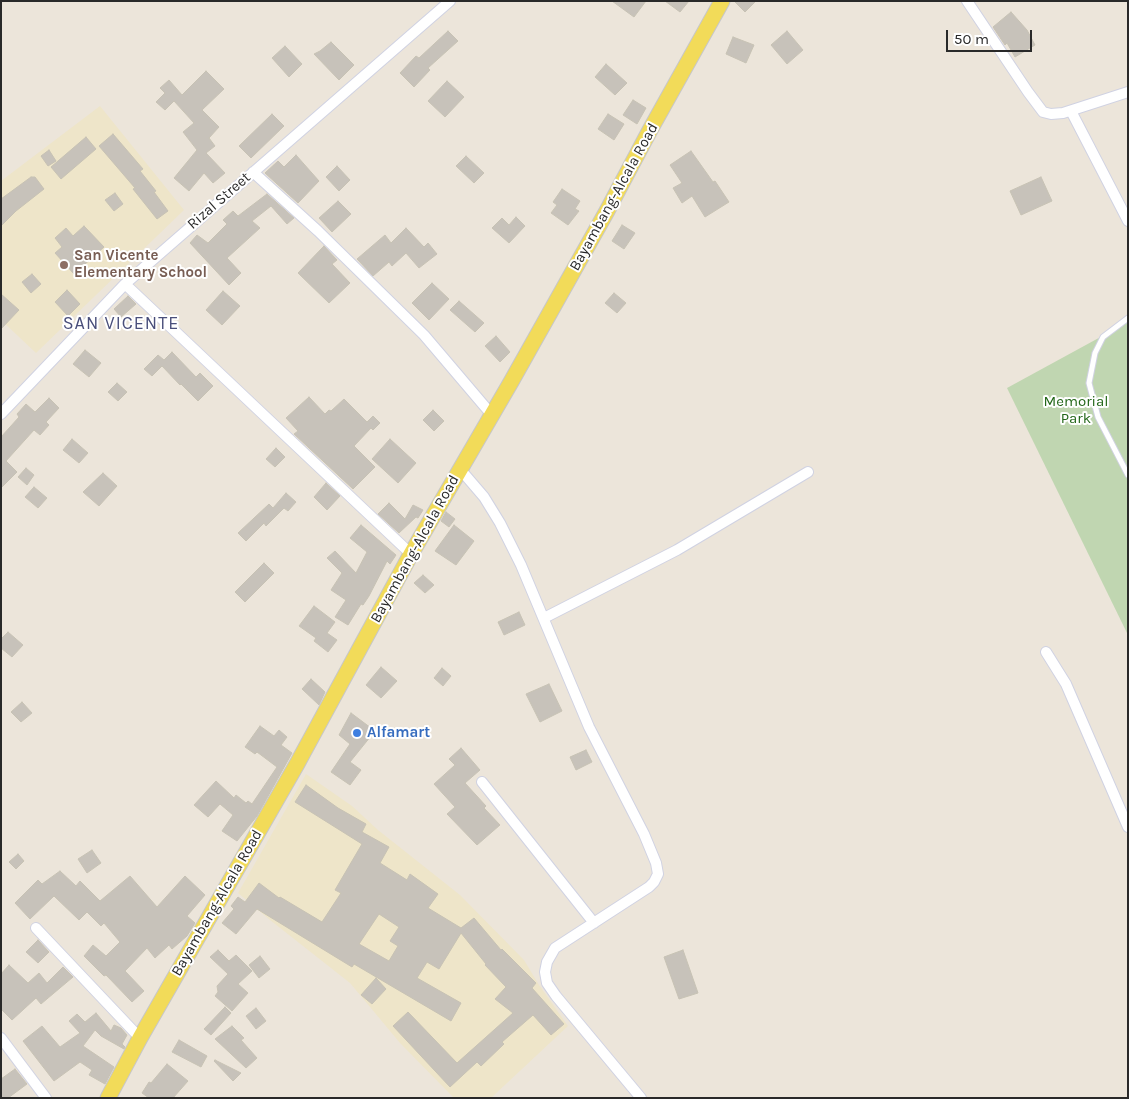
<!DOCTYPE html>
<style>
body{margin:0}
#map{position:relative;width:1129px;height:1099px;overflow:hidden;background:#ece5da;font-family:Karla,sans-serif}
canvas{display:block}
.frame{position:absolute;inset:0;border:2px solid #292929;pointer-events:none}
.scale{position:absolute;left:946px;top:30px;width:86px;height:22px;box-sizing:border-box;border:2px solid #292929;border-top:0;padding-left:6px;font-size:15px;line-height:18px;white-space:nowrap;color:#292929;-webkit-text-stroke:4px #fff;paint-order:stroke}
</style>
<div id="map">
<canvas width="1129" height="1099"></canvas>
<div class="frame"></div>
<div class="scale">50 m</div>
</div>
<script>
const context = document.querySelector('canvas').getContext('2d');
context.lineJoin = 'round';
function fillPath(path, color) { context.fillStyle = color; context.fill(path, 'evenodd'); }
const poly = rows => new Path2D(rows.map(r => 'M' + r).join(''));
function stroke(path, color, width, dash) { context.strokeStyle = color; context.lineWidth = width; context.lineCap = dash ? 'butt' : 'round'; context.setLineDash(dash || []); context.stroke(path); }
function label(font, color, halo, rows, align = 'center') {
  context.font = font + ' Karla,sans-serif'; context.lineWidth = 4; context.setLineDash([]); context.textBaseline = 'middle'; context.strokeStyle = halo; context.fillStyle = color; for (const [text, x, y, turn = 0] of rows) {
    context.save(); context.translate(x, y); context.rotate((+turn || 0) * Math.PI / 180); context.textAlign = isNaN(turn) ? turn : align; if (halo) context.strokeText(text, 0, 0); context.fillText(text, 0, 0); context.restore();
  }
}
const education = poly([
 [100,106,184,210,36,353,1,320,1,181],
 [306,774,352,806,378,830,460,895,524,960,539,985,568,1026,491,1098,454,1098,400,1043,350,983,270,920,238,893]
]);
const cemetery = poly([
 [1128,322,1128,635,1007,388]
]);
const building = poly([
 [612,1,646,1,634,17,612,1],
 [665,1,689,1,680,12,665,1],
 [734,1,756,1,745,12,734,1],
 [1011,12,1027,30,1035,45,1015,57,1007,43,1005,45,993,27,1011,12],
 [448,31,458,41,428,68,430,70,414,87,400,73,416,56,419,58,448,31],
 [787,31,803,50,787,64,771,45,787,31],
 [733,37,754,45,746,63,726,54,733,37],
 [331,42,354,65,339,80,314,54,320,51,331,42],
 [285,46,302,64,289,77,272,58,285,46],
 [606,64,627,83,615,95,595,77,606,64],
 [206,71,224,89,202,110,219,127,209,138,215,146,206,153,225,173,213,183,204,173,189,191,174,178,197,150,183,132,194,123,174,101,165,110,156,102,165,93,160,88,169,80,182,95,206,71],
 [447,81,464,97,445,117,428,101,447,81],
 [633,100,646,108,637,124,623,115,633,100],
 [272,114,284,126,251,158,239,146,272,114],
 [608,114,624,124,614,140,598,129,608,114],
 [113,134,143,169,140,171,156,191,154,192,168,211,157,219,133,189,135,188,99,146,113,134],
 [86,137,96,149,61,179,51,167,86,137],
 [49,150,56,161,48,166,41,156,49,150],
 [691,151,713,182,715,181,729,202,705,217,692,196,682,203,673,188,682,183,670,165,691,151],
 [296,155,319,181,298,203,265,173,278,161,284,167,296,155],
 [466,156,484,173,474,183,456,166,466,156],
 [337,166,350,180,339,191,326,177,337,166],
 [31,177,35,177,44,189,16,211,1,226,1,199,31,177],
 [1041,177,1052,201,1021,215,1010,191,1041,177],
 [562,189,580,201,575,209,579,211,568,225,551,213,557,205,553,202,562,189],
 [115,193,123,204,114,211,105,200,115,193],
 [267,194,294,218,287,224,271,206,252,221,260,228,227,258,241,273,229,285,190,243,197,235,208,243,227,224,223,220,233,211,238,216,267,194],
 [338,201,351,214,332,232,319,218,338,201],
 [516,217,525,226,509,243,492,228,502,218,509,225,516,217],
 [622,225,635,233,624,249,612,241,622,225],
 [84,226,104,247,74,274,55,253,62,247,55,238,66,228,73,236,84,226],
 [406,228,424,247,428,243,437,254,419,268,406,253,392,266,389,262,373,276,357,259,385,235,391,243,406,228],
 [324,246,337,260,332,264,350,283,329,303,298,273,324,246],
 [32,274,41,284,31,293,22,282,32,274],
 [432,283,449,299,429,320,412,303,432,283],
 [67,290,80,304,68,316,55,302,67,290],
 [223,291,240,306,222,325,206,310,223,291],
 [614,293,626,303,617,313,605,303,614,293],
 [1,294,19,310,1,329,1,294],
 [128,296,136,304,121,317,114,309,128,296],
 [459,301,484,323,475,332,450,310,459,301],
 [496,336,510,352,500,362,485,346,496,336],
 [85,350,101,363,89,377,73,364,85,350],
 [172,352,196,377,200,373,213,386,198,401,181,384,180,385,162,366,152,376,144,369,158,355,164,360,172,352],
 [117,383,127,392,118,401,108,392,117,383],
 [309,397,325,414,329,410,331,411,344,399,367,422,373,416,380,423,373,430,371,428,354,446,375,467,353,489,294,434,298,431,286,418,309,397],
 [49,398,59,408,46,422,49,425,40,435,34,430,6,461,17,472,1,488,1,437,19,417,17,414,26,404,35,412,49,398],
 [433,410,444,421,434,431,423,420,433,410],
 [72,439,88,453,79,463,63,450,72,439],
 [390,439,416,463,398,483,372,459,390,439],
 [276,448,285,457,275,467,266,459,276,448],
 [26,468,34,475,27,485,18,477,26,468],
 [103,473,117,486,99,506,83,492,103,473],
 [326,483,340,496,327,510,314,497,326,483],
 [34,487,47,498,38,508,25,497,34,487],
 [286,493,296,502,288,511,284,508,266,526,264,523,246,541,238,533,269,504,273,508,286,493],
 [389,503,405,519,413,505,423,510,418,518,416,517,399,533,378,514,389,503],
 [446,512,455,519,449,527,441,521,446,512],
 [361,525,396,555,390,564,387,561,369,596,363,605,361,604,348,625,335,617,346,600,331,590,342,573,327,558,335,551,356,573,367,552,350,538,361,525],
 [454,525,474,541,456,565,435,551,454,525],
 [264,563,274,573,245,602,235,592,264,563],
 [423,575,434,585,425,593,414,583,423,575],
 [314,606,335,622,327,633,337,640,328,652,314,641,316,638,299,626,314,606],
 [519,612,525,625,504,635,498,622,519,612],
 [8,632,23,645,12,657,1,648,1,639,8,632],
 [381,667,397,681,381,698,366,685,381,667],
 [442,668,451,676,443,686,434,678,442,668],
 [311,679,325,692,319,705,302,689,311,679],
 [549,684,562,711,540,722,526,694,549,684],
 [22,702,32,713,21,722,11,712,22,702],
 [351,713,375,731,350,762,361,770,350,785,331,772,350,744,339,735,351,713],
 [260,726,274,736,279,730,287,737,281,745,292,753,257,816,237,841,222,831,233,815,220,804,208,817,194,805,216,781,234,798,236,795,246,803,248,801,252,804,277,767,257,752,255,754,245,747,260,726],
 [461,748,480,770,465,783,486,806,484,808,500,825,477,845,447,814,455,807,434,784,455,765,449,759,461,748],
 [586,750,592,762,576,770,570,757,586,750],
 [306,785,338,808,366,824,362,832,389,847,380,863,407,880,410,874,438,894,428,908,461,928,474,918,501,950,502,949,536,983,532,988,564,1024,551,1035,533,1015,502,1042,504,1044,481,1066,477,1062,450,1087,393,1026,408,1012,457,1063,513,1013,495,999,506,987,485,965,486,964,461,933,439,969,427,962,417,978,461,1003,451,1021,354,964,352,967,257,909,236,934,222,923,234,909,231,906,238,897,245,902,259,883,279,898,280,897,322,922,341,893,335,890,362,844,295,802,306,785],
 [379,914,399,927,390,941,398,946,389,961,359,944,379,914],
 [92,850,101,863,87,873,78,859,92,850],
 [18,854,24,861,16,869,9,862,18,854],
 [60,871,76,886,80,881,100,901,130,876,157,907,185,876,205,895,187,916,195,923,187,936,172,949,169,945,155,958,147,948,125,971,144,991,132,1002,106,975,104,976,84,956,93,945,106,956,120,942,104,923,101,926,87,912,79,920,54,896,30,919,15,903,38,880,42,884,60,871],
 [38,940,49,952,38,963,26,952,38,940],
 [218,950,229,961,236,955,252,971,238,984,248,993,232,1011,215,996,218,992,217,986,228,974,210,957,218,950],
 [683,950,698,993,679,999,664,957,683,950],
 [260,956,270,969,259,978,249,965,260,956],
 [9,965,28,983,39,973,47,983,63,967,73,977,41,1004,36,998,12,1020,1,1009,1,974,9,965],
 [376,978,386,989,372,1004,361,995,376,978],
 [225,1007,231,1013,211,1035,204,1029,225,1007],
 [256,1008,266,1021,256,1029,246,1016,256,1008],
 [96,1013,111,1031,114,1025,121,1028,127,1035,122,1044,125,1047,124,1049,101,1036,95,1030,83,1046,114,1067,105,1084,89,1075,92,1070,80,1062,54,1081,23,1041,42,1026,60,1047,80,1033,69,1021,77,1014,85,1022,96,1013],
 [232,1026,244,1038,241,1040,257,1058,246,1068,215,1039,232,1026],
 [179,1040,207,1056,201,1067,172,1052,179,1040],
 [215,1060,241,1073,233,1081,214,1061,215,1060],
 [167,1064,188,1081,173,1098,149,1098,142,1093,149,1082,151,1083,167,1064],
 [15,1069,27,1084,8,1098,1,1098,1,1079,15,1069]
]);
const service = poly([
 [1128,318,1103,337,1095,353,1089,383,1098,417,1128,475]
]);
const minor = poly([
 [967,1,1028,92,1043,112,1051,114,1063,113,1128,92],
 [1071,111,1128,221],
 [253,172,318,231,424,335,492,415],
 [125,284,411,554],
 [1,414,125,284,450,1],
 [460,469,484,497,500,523,521,565,589,727,644,834,656,863,658,874,654,882,649,887,555,948,547,962,545,972,547,983,556,996,641,1098],
 [544,618,677,550,808,472],
 [1046,652,1066,684,1128,827],
 [482,782,594,923],
 [36,928,140,1038],
 [1,1038,46,1098]
]);
const primary = poly([
 [108,1098,140,1038,297,764,411,554,511,382,607,211,650,130,722,1]
]);
const markers = [
 [64,265,5,"#8d6e63"],
 [357,733,5,"#3f7fe0"]
];
const streetNames = [
 ["Bayambang-Alcala Road",614,197,-61],
 ["Rizal Street",219,201,-41],
 ["Bayambang-Alcala Road",415,549,-61],
 ["Bayambang-Alcala Road",217,903,-60]
];
const educationNames = [
 ["San Vicente",74,256],
 ["Elementary School",74,273]
];
const parkNames = [
 ["Memorial",1076,402],
 ["Park",1076,419]
];
const shopNames = [
 ["Alfamart",367,733]
];
const quarterNames = [
 ["SAN VICENTE",121,324]
];
fillPath(education, '#eee5c9');
fillPath(cemetery, '#c0d6b1');
fillPath(building, '#c7c2ba');
stroke(building, '#c7c2b4', 1);
stroke(service, '#d0d2e2', 7);
stroke(minor, '#d0d2e2', 12);
stroke(primary, '#c7c7c7', 17);
stroke(service, '#fff', 5);
stroke(minor, '#fff', 10);
stroke(primary, '#f2db59', 15);
for (const [x, y, r, color] of markers) { const dot = new Path2D(); dot.arc(x, y, r, 0, 2 * Math.PI); context.fillStyle = color; context.fill(dot); stroke(dot, '#fff', 2); }
label('15px', '#292929', '#fff', streetNames);
label('bold 15px', '#785e54', '#fff', educationNames, 'left');
label('15px', '#226618', '#fff', parkNames);
label('bold 15px', '#366cbe', '#fff', shopNames, 'left');
context.letterSpacing = '1px';
label('18px', '#494e7a', '#fff', quarterNames);
context.letterSpacing = '0px';
</script>
